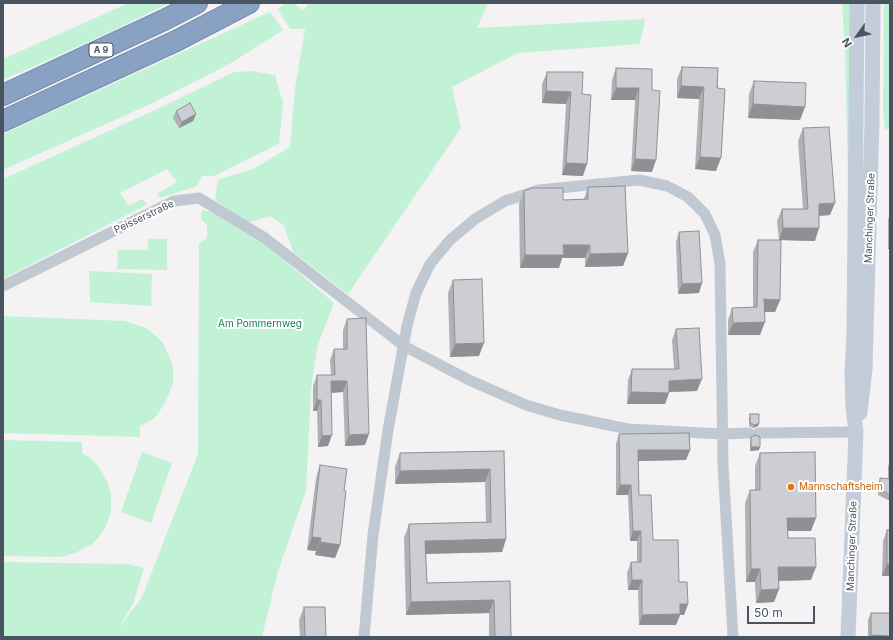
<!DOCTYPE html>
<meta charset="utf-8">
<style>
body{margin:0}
#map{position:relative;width:893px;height:640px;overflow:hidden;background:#f4f2f2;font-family:Inter,sans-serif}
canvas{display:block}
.frame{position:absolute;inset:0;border:4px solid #495461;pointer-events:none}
.north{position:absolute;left:837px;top:16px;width:40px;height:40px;-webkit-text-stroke:3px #fff;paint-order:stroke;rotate:237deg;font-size:11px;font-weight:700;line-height:16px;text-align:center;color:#495461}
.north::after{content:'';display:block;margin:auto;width:14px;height:18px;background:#495461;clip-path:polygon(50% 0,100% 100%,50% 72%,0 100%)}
.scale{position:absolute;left:747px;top:606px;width:68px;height:18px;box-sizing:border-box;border:2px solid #495461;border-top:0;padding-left:5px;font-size:12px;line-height:14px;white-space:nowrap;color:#495461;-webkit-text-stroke:3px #fff;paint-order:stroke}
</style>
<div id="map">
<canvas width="893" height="640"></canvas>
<div class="frame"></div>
<div class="north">N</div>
<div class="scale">50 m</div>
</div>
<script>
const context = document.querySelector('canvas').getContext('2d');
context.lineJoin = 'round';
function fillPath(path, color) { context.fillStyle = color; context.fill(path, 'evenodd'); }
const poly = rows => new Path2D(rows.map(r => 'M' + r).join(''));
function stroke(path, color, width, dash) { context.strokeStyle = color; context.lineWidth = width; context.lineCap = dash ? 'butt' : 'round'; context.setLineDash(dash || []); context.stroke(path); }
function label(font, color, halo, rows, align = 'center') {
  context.font = font + ' Inter,sans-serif'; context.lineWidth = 4; context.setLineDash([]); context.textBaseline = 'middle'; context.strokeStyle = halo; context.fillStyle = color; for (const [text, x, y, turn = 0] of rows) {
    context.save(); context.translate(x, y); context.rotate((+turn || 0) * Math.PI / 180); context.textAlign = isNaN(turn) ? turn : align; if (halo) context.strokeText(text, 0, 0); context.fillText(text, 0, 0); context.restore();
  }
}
const green = poly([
 [129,3,169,3,104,35,3,80,3,59],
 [284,3,292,3,303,10,310,3,488,3,477,28,645,19,640,44,518,53,452,87,461,128,348,294,293,252,284,226,270,216,247,223,215,200,218,180,253,169,290,147,295,88,305,29,290,29,278,10],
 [842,3,852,3,848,183,845,46],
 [884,3,890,3,890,129,885,129,883,109],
 [270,12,283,30,231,63,155,102,3,170,3,134],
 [252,71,275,75,283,103,279,144,214,176,202,176,197,186,160,198,157,194,177,182,167,169,120,193,129,206,142,199,148,204,3,279,3,179,153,111,234,72],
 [202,210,219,213,262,241,334,303,317,347,311,390,306,491,278,571,262,637,3,637,3,562,126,564,144,568,133,604,119,628,142,597,198,454,199,243,207,238,207,225,201,220],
 [148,239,167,239,167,270,117,269,118,250,148,250],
 [89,271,152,274,151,306,90,302],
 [3,316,125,321,146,328,155,335,163,343,171,361,173,369,173,383,168,397,158,414,152,420,140,426,140,437,3,433],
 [3,440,82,442,82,453,93,460,98,466,108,483,111,497,111,512,106,526,99,537,91,545,75,553,60,557,3,556],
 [142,452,172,463,151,523,121,512]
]);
const street = poly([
 [3,286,174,201,199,198,265,238,404,346,469,380,526,405,560,415,628,429,722,434,749,433],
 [758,433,856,432],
 [364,637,373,535,388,430,407,326,416,293,430,264,450,240,475,219,505,201,539,190,639,180,667,186,688,197,705,214,715,235,720,264,723,465,733,637]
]);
const secondary = poly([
 [860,413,865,369,868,260,872,122,873,3],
 [848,637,856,432,853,407,852,372,854,335,857,3]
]);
const highway = poly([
 [3,95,164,20,197,3],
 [3,121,176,41,249,3]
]);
const wall = poly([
 [682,67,718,68,716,171,695,169,699,99,677,98,677,79],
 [616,68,652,69,652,172,631,171,635,100,611,100,612,80],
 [547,72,582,94,583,176,562,175,566,104,542,103,542,84],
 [754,81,800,120,748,118,749,94],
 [176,111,196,114,193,121,179,128,173,118],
 [803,128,830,215,819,216,815,241,779,240,777,221,782,209,803,209,798,141],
 [588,187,628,253,623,266,585,267,585,258,562,258,559,268,520,268,519,204,524,191,563,200,584,199],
 [890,214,890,249,888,249,888,219],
 [679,232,699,293,678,294,676,242],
 [758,240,780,300,775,312,765,312,760,335,728,335,728,320,732,308,753,307,753,252],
 [453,280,479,356,450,357,448,293],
 [347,319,365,445,345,446,343,392,331,393,328,446,318,447,317,411,313,411,313,386,317,375,331,375,330,360,334,349,343,349,343,330],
 [676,329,697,391,669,392,665,404,627,404,628,380,632,369,674,369,672,340],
 [750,414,759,423,758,426,753,428,749,426,749,418],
 [619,434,690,450,686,460,638,461,639,495,653,540,679,582,688,604,684,615,680,615,676,625,639,625,638,590,628,590,627,573,631,562,637,562,637,541,630,541,628,495,616,495,616,444],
 [751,437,759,450,750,451,750,440],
 [504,451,506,539,502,552,426,554,427,583,510,581,511,637,489,637,489,613,406,615,404,538,409,524,486,522,485,482,395,484,395,467,400,453],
 [760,453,811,531,788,531,788,538,811,580,779,581,779,589,774,602,756,603,755,582,746,582,745,503,750,490,755,490,755,466],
 [890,462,890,500,888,500,878,495,879,484,880,478,888,479,888,466],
 [320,465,344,491,340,545,335,558,315,555,316,551,307,550,316,478],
 [887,530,890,576,882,576,883,541],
 [304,607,326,637,300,637,299,620],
 [871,613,890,637,868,637,868,620]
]);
const shadedWall = poly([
 [681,86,704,87,699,99,677,98],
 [616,88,639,88,635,100,611,100],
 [546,91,571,92,566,104,542,103],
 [753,104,805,107,800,120,748,118],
 [196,114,193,121,179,128,182,122],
 [700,157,721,158,716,171,695,169],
 [635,159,656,160,652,172,631,171],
 [566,163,587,164,583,176,562,175],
 [835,203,830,215,814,216,819,204],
 [783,228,819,228,815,241,779,240],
 [890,243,890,249,888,249],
 [563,245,590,245,585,258,562,258,559,268,520,268,525,255],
 [628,253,623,266,585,267,590,254],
 [702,283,699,293,678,294,682,284],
 [764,299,780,300,775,312,760,312],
 [765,322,760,335,728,335,733,323],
 [484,343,479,356,450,357,455,344],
 [702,379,697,391,665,392,669,381],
 [331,381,347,381,343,392,327,393],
 [631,392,669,393,665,404,627,404],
 [317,400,321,400,317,411,313,411],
 [759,423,758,426,753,428,755,425],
 [369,434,365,445,345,446,349,435],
 [332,435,328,446,318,447,322,436],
 [751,447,760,447,759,450,750,451],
 [638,450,690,450,686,460,634,461],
 [490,469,485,482,395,484,400,471],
 [620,485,631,485,628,495,616,495],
 [890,495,890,500,888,500],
 [787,518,816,518,811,531,783,531],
 [633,531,641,531,637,541,630,541],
 [312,537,321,538,316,551,307,550],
 [506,539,502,552,421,554,425,541],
 [320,542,340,545,335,558,315,555],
 [887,564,890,564,890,576,882,576],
 [778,567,816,567,811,580,774,581],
 [751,569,760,569,755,582,746,582],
 [632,580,642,580,638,590,628,590],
 [779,589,774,602,756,603,761,590],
 [494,600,489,613,406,615,411,602],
 [680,604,688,604,684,615,680,615,676,625,639,625,642,615],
 [871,635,890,636,890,637,870,637]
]);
const building = poly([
 [682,67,718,68,717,88,725,89,721,158,700,157,704,87,681,86,682,67],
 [616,68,652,69,652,90,660,91,656,160,635,159,639,88,616,88,616,68],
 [547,72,583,72,582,94,591,95,587,164,566,163,571,92,546,91,547,72],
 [754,81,806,83,805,107,753,104,754,81],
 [190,103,196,114,182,122,176,111,190,103],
 [829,127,835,203,819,204,819,228,783,228,782,209,808,209,803,128,829,127],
 [625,186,628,253,590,254,590,245,563,245,564,255,525,255,524,191,532,188,563,188,563,200,588,199,588,187,625,186],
 [699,231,702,283,682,284,679,232,699,231],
 [758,240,781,240,780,300,764,299,765,322,733,323,732,308,757,307,758,240],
 [482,279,484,343,455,344,453,280,482,279],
 [366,318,369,434,349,435,347,381,331,381,332,435,322,436,321,400,317,400,317,375,335,375,334,349,347,349,347,319,366,318],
 [699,328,702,379,669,381,669,393,631,392,632,369,679,369,676,329,699,328],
 [750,414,759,414,759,423,755,425,750,423,750,414],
 [689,433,690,450,638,450,639,495,651,495,653,540,678,540,679,582,687,582,688,604,680,604,680,614,642,615,642,580,632,580,631,562,641,562,641,531,633,531,631,485,620,485,619,434,689,433],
 [755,435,760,437,760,447,751,447,751,437,755,435],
 [504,451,506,539,425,541,427,583,510,581,511,637,495,637,494,600,411,602,409,524,491,522,490,469,400,471,400,453,504,451],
 [815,452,816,518,787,518,788,538,815,538,816,567,778,567,779,589,761,590,760,569,751,569,750,490,760,490,760,453,815,452],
 [320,465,347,469,344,491,346,491,340,545,320,542,321,538,312,537,320,465],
 [890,468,890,495,880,489,880,478,890,479,890,468],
 [887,530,890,530,890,564,887,564,887,530],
 [304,607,325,607,326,637,305,637,304,607],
 [871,613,890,613,890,636,871,635,871,613]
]);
const markers = [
 [791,487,4,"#e8710a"]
];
const shields = [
 [101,50,24]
];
const shieldNames = [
 ["A 9",101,50]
];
const streetNames = [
 ["Peisserstraße",144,217,-25],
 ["Manchinger Straße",870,218,-88],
 ["Manchinger Straße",852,546,-88]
];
const parkNames = [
 ["Am Pommernweg",260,324]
];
const foodNames = [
 ["Mannschaftsheim",799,487]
];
fillPath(green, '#c1f2d6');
stroke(highway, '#748cae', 22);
stroke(street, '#c0c9d2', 11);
stroke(secondary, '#c3ccd9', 15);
stroke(highway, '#89a1c2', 20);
fillPath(wall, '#afb1b6');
fillPath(shadedWall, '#8f9094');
fillPath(building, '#ccced4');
stroke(building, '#8f9094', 1);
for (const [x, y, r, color] of markers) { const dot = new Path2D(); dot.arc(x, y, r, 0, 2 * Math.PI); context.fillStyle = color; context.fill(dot); stroke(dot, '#fff', 1.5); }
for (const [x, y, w] of shields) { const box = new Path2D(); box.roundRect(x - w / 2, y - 7, w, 14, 3); context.fillStyle = '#fff'; context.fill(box); stroke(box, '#495461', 1); }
label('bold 9px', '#495461', null, shieldNames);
label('10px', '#495461', '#fff', streetNames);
label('10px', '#148251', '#fff', parkNames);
label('10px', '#c56008', '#fff', foodNames, 'left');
</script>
